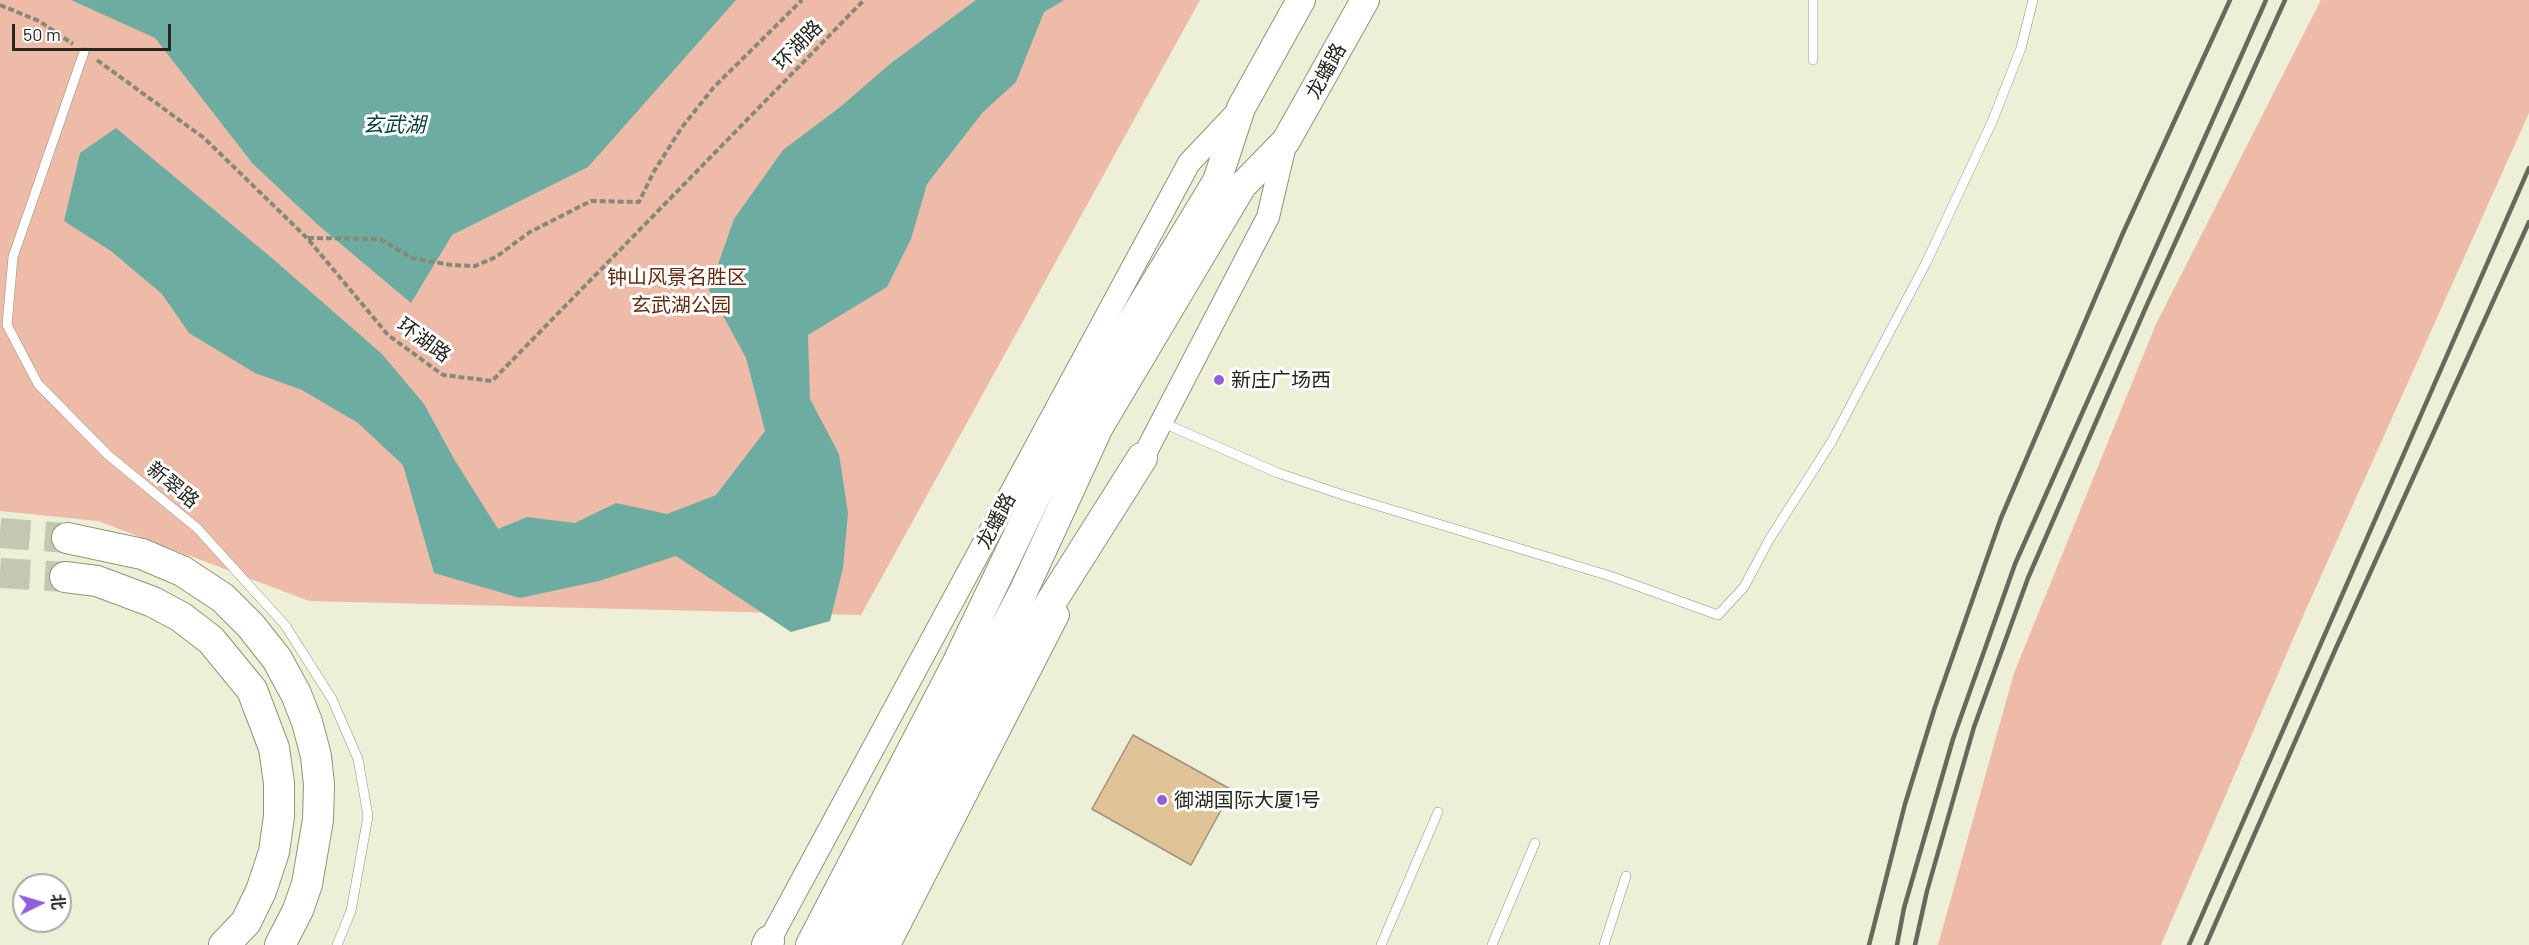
<!DOCTYPE html>
<meta charset="utf-8">
<style>
body{margin:0}
#map{position:relative;width:2529px;height:945px;overflow:hidden;background:#edf0d6;font-family:Barlow,"Noto Sans SC",sans-serif}
canvas{display:block}
.north{position:absolute;left:12px;top:873px;width:60px;height:60px;box-sizing:border-box;background:#fff;border:2px solid #a8a9a5;border-radius:50%;rotate:85deg;font-size:16px;font-weight:700;line-height:24px;text-align:center;color:#26271d}
.north::after{content:'';display:block;margin:auto;width:21px;height:27px;background:#905fd9;clip-path:polygon(50% 0,100% 100%,50% 72%,0 100%)}
.scale{position:absolute;left:12px;top:24px;width:159px;height:27px;box-sizing:border-box;border:3px solid #26271d;border-top:0;padding-left:8px;font-size:18px;line-height:21px;white-space:nowrap;color:#26271d;-webkit-text-stroke:4px #fff;paint-order:stroke}
</style>
<div id="map">
<canvas width="2529" height="945"></canvas>
<div class="north">北</div>
<div class="scale">50 m</div>
</div>
<script>
const context = document.querySelector('canvas').getContext('2d');
context.lineJoin = 'round';
function fillPath(path, color) { context.fillStyle = color; context.fill(path, 'evenodd'); }
const poly = rows => new Path2D(rows.map(r => 'M' + r).join(''));
function stroke(path, color, width, dash) { context.strokeStyle = color; context.lineWidth = width; context.lineCap = dash ? 'butt' : 'round'; context.setLineDash(dash || []); context.stroke(path); }
function label(font, color, halo, rows, align = 'center') {
  context.font = font + ' Barlow,"Noto Sans SC",sans-serif'; context.lineWidth = 6; context.setLineDash([]); context.textBaseline = 'middle'; context.strokeStyle = halo; context.fillStyle = color; for (const [text, x, y, turn = 0] of rows) {
    context.save(); context.translate(x, y); context.rotate((+turn || 0) * Math.PI / 180); context.textAlign = isNaN(turn) ? turn : align; if (halo) context.strokeText(text, 0, 0); context.fillText(text, 0, 0); context.restore();
  }
}
const green = poly([
 [0,0,1200,0,861,615,309,601,98,521,0,511],
 [2321,0,2529,0,2529,113,2303,616,2161,945,1938,945,2014,673,2156,324]
]);
const water = poly([
 [71,0,736,0,588,167,452,235,411,303,317,224,253,164,155,38],
 [976,0,1064,0,1044,12,1016,82,983,112,927,184,911,239,887,287,808,335,810,399,839,454,848,513,843,568,830,621,791,632,676,556,599,581,520,598,434,573,403,465,358,423,302,390,255,373,189,333,162,294,111,251,64,221,80,153,116,128,273,259,382,354,424,404,454,459,498,529,527,517,575,523,616,503,667,514,716,495,765,431,746,358,709,290,734,219,783,150,839,108,890,64]
]);
const building = poly([
 [1133,735,1232,790,1191,865,1092,809,1133,735]
]);
const trunkTunnel = poly([
 [0,533,67,538],
 [0,573,65,577]
]);
const path = poly([
 [0,5,39,21,73,44],
 [97,60,204,138,307,238,388,335,443,375,492,381,864,0],
 [308,238,380,239,412,258,451,265,475,266,496,257,530,232,591,201,639,202,653,173,682,127,714,87,802,0]
]);
const service = poly([
 [1813,0,1813,60],
 [84,52,13,257,7,325,38,384,108,455,197,528,285,625,332,699,358,759,368,816,351,911,337,945],
 [1161,422,1278,473,1346,496,1610,576,1718,615,1744,587,1769,540,1832,441,1926,263,1992,122,2021,48,2033,0],
 [1381,945,1438,812],
 [1492,945,1535,843],
 [1604,945,1626,876]
]);
const tertiary = poly([
 [1135,473,1268,217,1286,141],
 [767,945,1189,163,1239,110],
 [889,945,1058,615]
]);
const primary = poly([
 [810,945,956,664,1075,415,1217,181,1241,108,1301,0],
 [840,945,1023,592,1099,427,1242,186,1286,141,1365,0]
]);
const trunk = poly([
 [67,538,142,554,182,571,223,598,251,626,277,659,296,694,307,722,316,756,319,785,318,820,307,884,298,910,280,945],
 [65,577,97,581,153,602,181,617,211,640,252,690,274,748,279,783,279,816,274,852,261,891,246,922,224,945],
 [767,945,769,941],
 [865,945,988,702,1142,458]
]);
const rail = poly([
 [1869,945,1905,804,1935,707,2001,518,2123,233,2230,0],
 [1897,945,1904,908,1953,739,2015,564,2266,0],
 [1915,945,1927,891,1974,727,2028,578,2146,307,2285,0],
 [2189,945,2529,168],
 [2206,945,2336,648,2529,222]
]);
const markers = [
 [1219,380,6,"#905fd9"],
 [1162,800,6,"#905fd9"]
];
const streetNames = [
 ["环湖路",798,45,-46],
 ["龙蟠路",1326,71,-61],
 ["环湖路",424,340,36],
 ["新翠路",173,485,39],
 ["龙蟠路",996,521,-62]
];
const parkNames = [
 ["钟山风景名胜区",677,277],
 ["玄武湖公园",681,305]
];
const poiNames = [
 ["新庄广场西",1231,380],
 ["御湖国际大厦1号",1174,800]
];
const waterNames = [
 ["玄武湖",394,125]
];
fillPath(green, '#edbba7');
fillPath(water, '#6daca1');
fillPath(building, '#e0c497');
stroke(building, '#a0917c', 1.5);
stroke(trunkTunnel, '#c5c8b1', 30, [30, 15]);
stroke(service, '#91947c', 10);
stroke(tertiary, '#91947c', 24);
stroke(primary, '#91947c', 30);
stroke(trunk, '#91947c', 32);
stroke(path, '#878977', 4, [6, 3]);
stroke(service, '#fff', 9);
stroke(tertiary, '#fff', 22);
stroke(primary, '#fff', 28);
stroke(trunk, '#fff', 30);
stroke(rail, '#67695a', 4.5);
for (const [x, y, r, color] of markers) { const dot = new Path2D(); dot.arc(x, y, r, 0, 2 * Math.PI); context.fillStyle = color; context.fill(dot); stroke(dot, '#fff', 2); }
label('20px', '#26271d', '#fff', streetNames);
label('20px', '#672a0c', '#fff', parkNames);
label('20px', '#26271d', '#fff', poiNames, 'left');
label('italic 21px', '#08433c', '#fff', waterNames);
</script>
